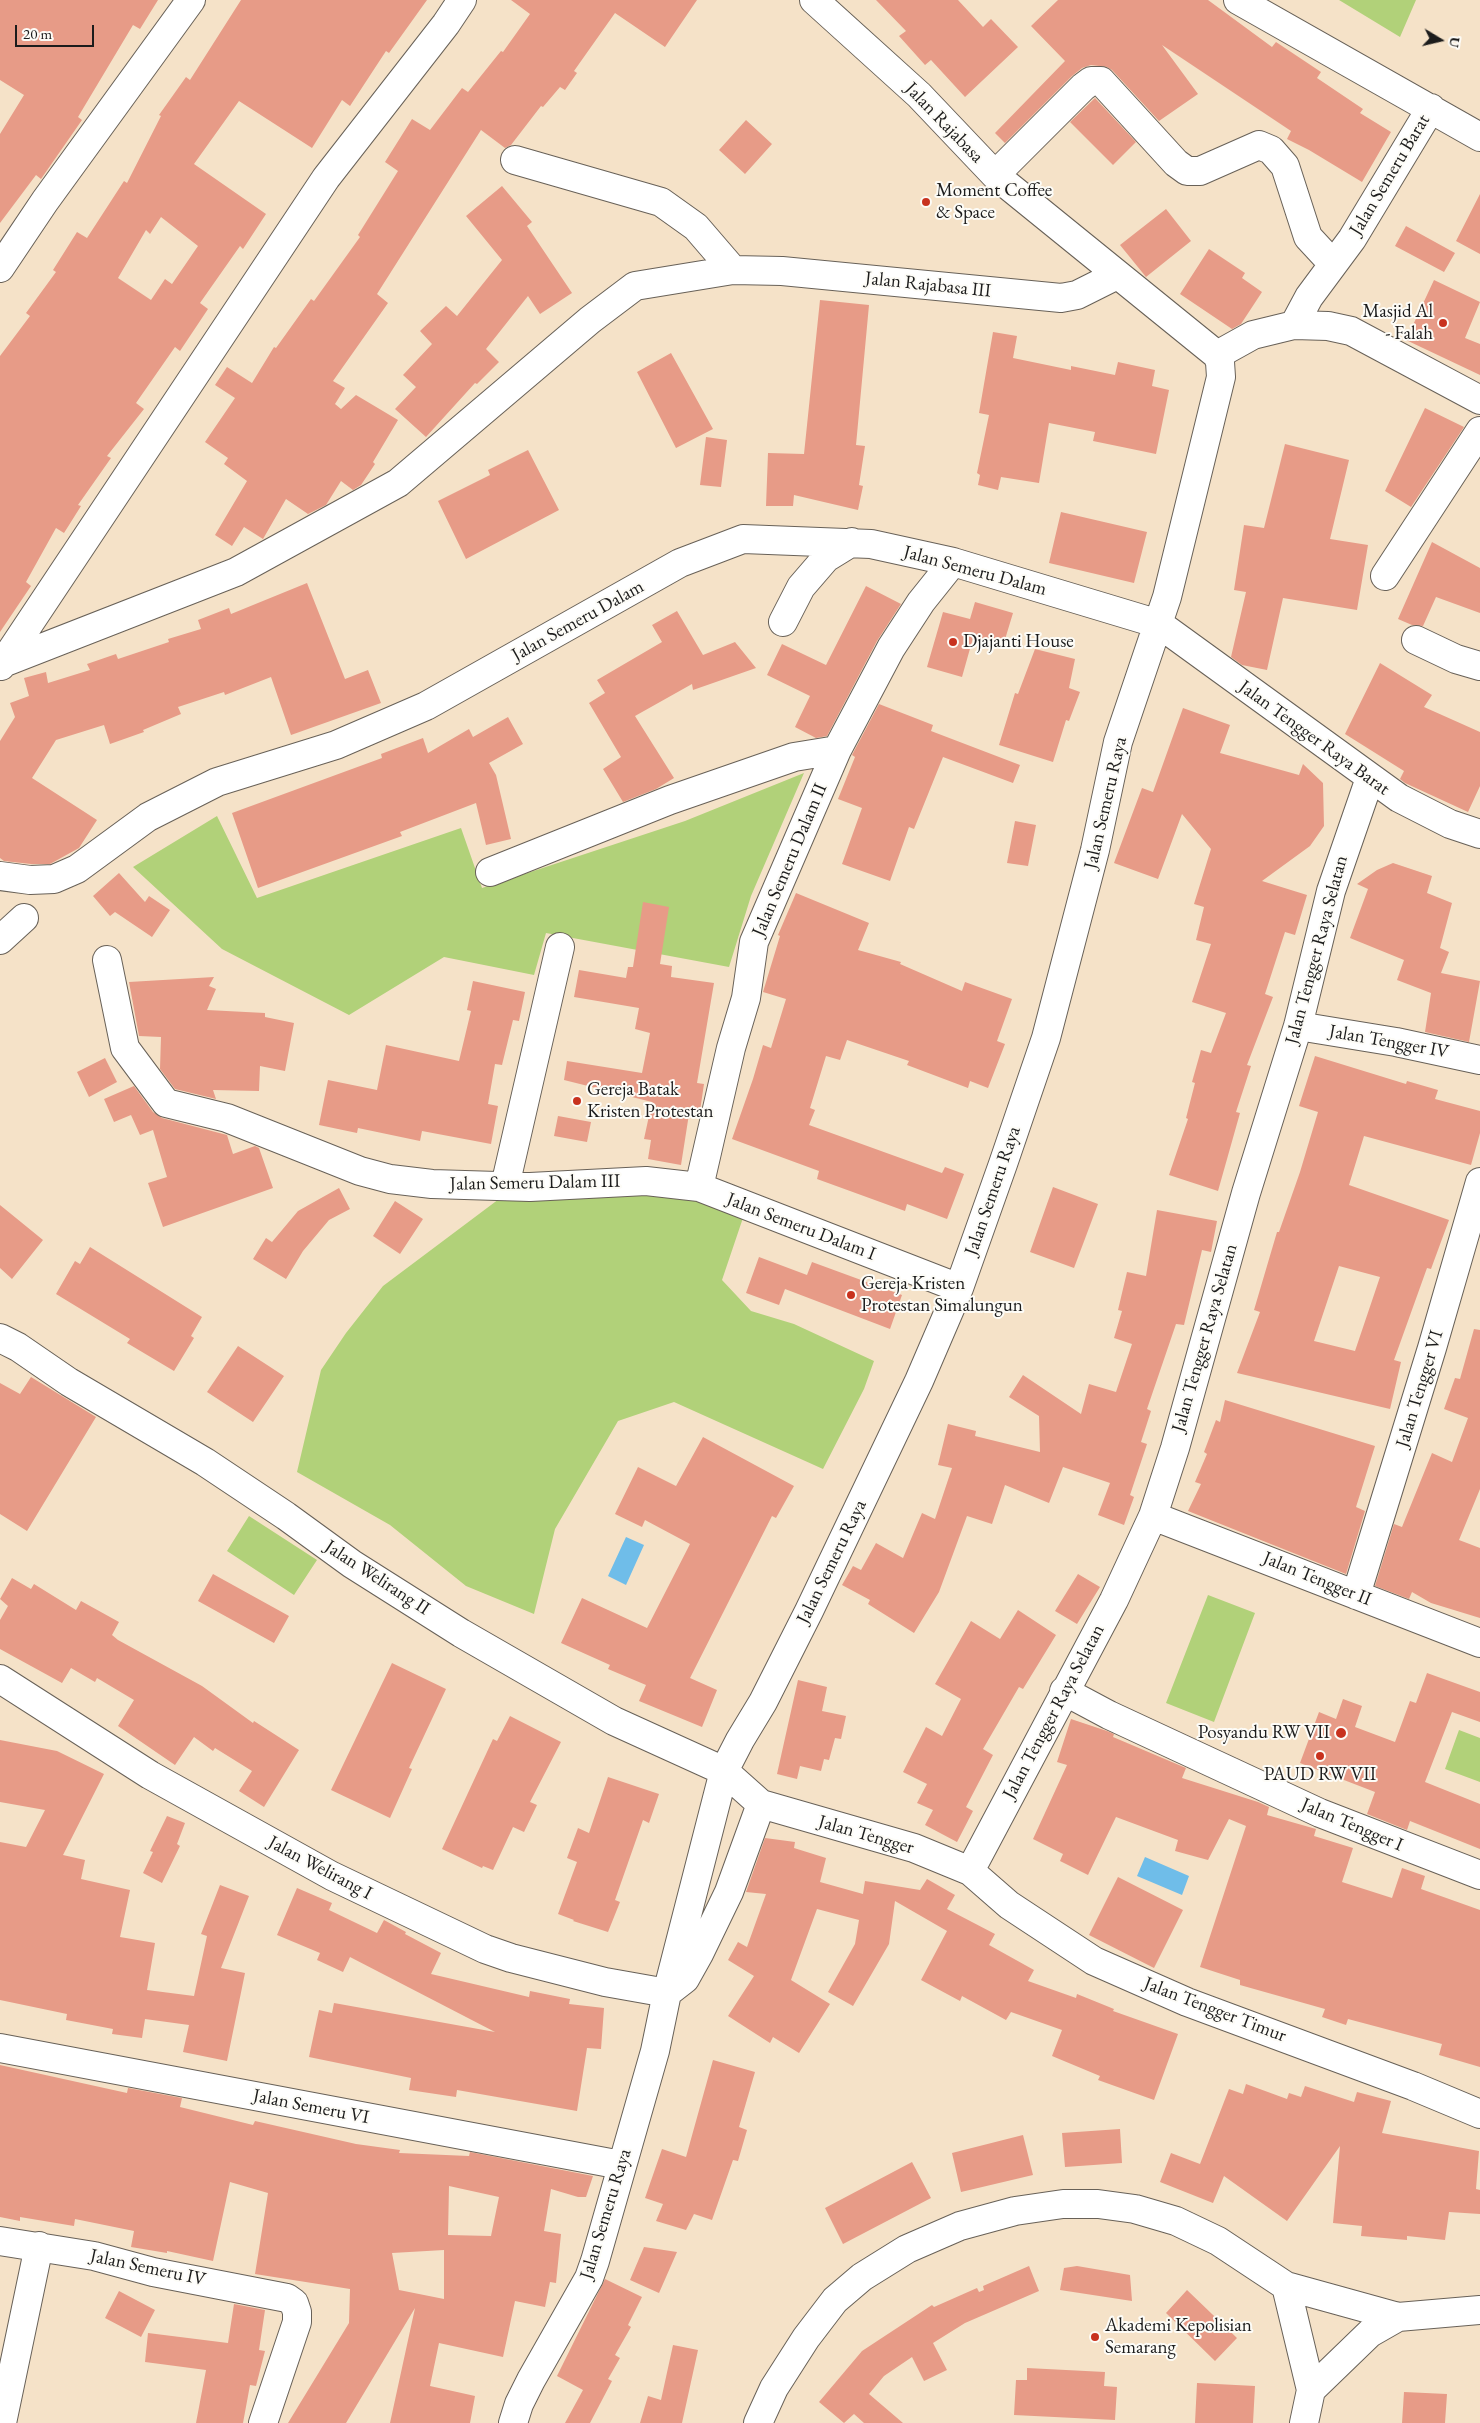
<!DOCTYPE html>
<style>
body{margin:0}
#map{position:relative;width:1480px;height:2423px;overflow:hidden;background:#f5e2c8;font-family:"EB Garamond",serif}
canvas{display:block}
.north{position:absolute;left:1415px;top:15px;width:50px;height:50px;-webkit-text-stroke:4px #fdfcf7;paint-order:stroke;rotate:99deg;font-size:14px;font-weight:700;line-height:20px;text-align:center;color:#1c1c1c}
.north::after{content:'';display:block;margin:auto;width:18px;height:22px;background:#1c1c1c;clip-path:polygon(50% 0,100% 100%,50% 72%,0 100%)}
.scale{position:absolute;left:15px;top:25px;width:79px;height:22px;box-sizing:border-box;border:2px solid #1c1c1c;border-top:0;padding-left:6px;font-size:15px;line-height:18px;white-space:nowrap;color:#1c1c1c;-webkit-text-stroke:4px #fdfcf7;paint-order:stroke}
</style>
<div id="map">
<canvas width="1480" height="2423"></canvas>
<div class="north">U</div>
<div class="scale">20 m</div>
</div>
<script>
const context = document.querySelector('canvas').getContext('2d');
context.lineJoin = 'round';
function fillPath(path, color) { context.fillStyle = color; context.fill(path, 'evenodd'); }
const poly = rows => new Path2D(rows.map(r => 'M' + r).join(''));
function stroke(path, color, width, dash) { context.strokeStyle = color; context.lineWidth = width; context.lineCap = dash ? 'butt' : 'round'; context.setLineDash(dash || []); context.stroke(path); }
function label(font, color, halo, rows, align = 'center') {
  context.font = font + ' "EB Garamond",serif'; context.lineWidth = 4; context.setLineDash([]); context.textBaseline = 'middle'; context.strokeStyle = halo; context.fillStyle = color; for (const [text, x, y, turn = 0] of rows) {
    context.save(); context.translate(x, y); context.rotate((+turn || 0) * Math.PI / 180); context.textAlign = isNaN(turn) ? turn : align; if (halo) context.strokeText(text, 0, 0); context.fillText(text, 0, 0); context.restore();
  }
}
const green = poly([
 [1339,0,1416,0,1400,37],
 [804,773,751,896,729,967,546,933,534,975,444,957,349,1015,222,949,133,867,217,816,257,898,461,828,482,888,685,821],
 [608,1188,747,1206,722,1280,751,1311,794,1324,874,1361,864,1389,823,1469,674,1402,618,1421,555,1529,534,1614,466,1586,390,1525,297,1472,321,1370,346,1333,383,1286,499,1199],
 [249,1516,317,1560,294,1595,227,1551],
 [1208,1595,1255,1613,1214,1722,1166,1703],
 [1459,1730,1480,1738,1480,1782,1445,1769]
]);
const water = poly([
 [626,1537,644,1545,626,1585,608,1576],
 [1145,1857,1189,1876,1182,1895,1137,1876]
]);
const building = poly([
 [0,0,158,0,140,29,133,25,78,117,82,120,41,179,36,175,0,223,0,134,24,95,0,80],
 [241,0,427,0,389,53,386,51,350,106,342,100,312,148,239,101,194,164,266,214,243,249,240,246,200,303,208,309,180,351,175,347,136,403,144,409,107,456,111,458,78,505,81,506,64,533,56,528,26,582,31,586,0,632,0,356,30,316,26,313,56,272,53,270,77,232,87,238,124,181,127,183,161,116,159,115,186,77,190,80],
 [161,217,198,246,172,284,165,279,151,300,118,278,146,230,150,234],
 [511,0,697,0,665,47,615,13,574,71,577,73,565,90,560,87,543,107,541,106,511,145,505,148,481,130,377,294,388,303,333,381,345,388,335,404,341,409,356,395,398,420,373,462,375,464,361,485,353,490,341,481,326,505,308,514,286,499,263,539,244,527,232,546,215,535,247,481,224,464,228,458,205,442,235,398,215,385,227,367,252,383,274,347,276,348,311,299,314,301,360,237,358,235,398,171,385,162,412,119,430,130,462,88,468,92,501,51,503,52,530,14],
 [876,0,958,0,983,27,991,19,1018,47,965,97,931,60,925,65,899,36,906,31],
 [1058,0,1208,0,1272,47,1276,42,1321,72,1317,78,1363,109,1360,113,1391,132,1362,182,1309,150,1287,139,1291,131,1162,45,1198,94,1159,121,1112,70,1107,67,1091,65,1082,68,1072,76,1005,143,995,133,1065,61,1031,26],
 [1095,98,1136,142,1113,165,1070,122],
 [746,120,772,144,745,174,719,150],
 [502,186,532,222,527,226,572,293,540,314,528,296,486,349,499,362,477,384,475,383,426,437,395,409,416,387,403,375,432,344,420,331,446,306,457,316,502,260,466,216],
 [1480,194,1480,254,1456,241],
 [1166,209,1191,241,1146,277,1120,245],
 [1406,226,1455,253,1444,272,1395,246],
 [1209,249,1245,273,1242,278,1262,292,1241,324,1232,329,1180,294],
 [1434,280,1480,302,1465,338,1480,344,1480,375,1406,340],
 [820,300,869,305,856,445,865,446,859,485,863,486,858,510,794,495,793,506,766,506,768,453,804,454],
 [993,332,1017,336,1013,358,1071,370,1071,366,1115,375,1118,362,1155,370,1152,386,1169,390,1156,454,1093,441,1095,432,1049,423,1039,483,1001,477,998,490,978,485,980,475,977,473,989,415,979,413],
 [671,353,713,429,676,448,637,372],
 [1425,408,1464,427,1411,507,1385,491],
 [706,437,727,440,721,487,700,485],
 [1285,444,1349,460,1330,539,1368,545,1357,610,1283,598,1267,670,1242,665,1231,657,1246,592,1234,590,1244,525,1264,528],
 [528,450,559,510,466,559,438,501,490,475,488,470],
 [1061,512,1147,532,1134,583,1049,563],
 [1432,542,1480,568,1480,613,1436,597,1423,626,1412,625,1398,619],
 [307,583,345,679,368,670,381,703,291,735,271,677,225,695,224,692,178,707,181,714,143,730,144,732,110,744,104,725,56,740,32,778,97,820,79,848,50,864,31,864,4,861,0,858,0,741,15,717,10,703,29,696,24,678,46,672,48,683,90,670,87,664,116,654,118,659,169,642,168,639,201,629,198,620,229,608,231,614],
 [866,586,901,604,877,641,827,736,816,738,795,727,810,696,767,675,782,644,826,665],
 [975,602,1013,613,1003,646,973,638,962,677,927,667,943,612,970,619],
 [677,611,703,655,735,642,756,668,693,690,692,684,635,716,674,778,656,789,623,802,603,769,621,757,589,703,605,693,597,680,662,642,652,625],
 [1035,649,1075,659,1069,688,1080,692,1069,721,1066,720,1053,762,999,745,1015,693,1018,694],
 [1380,663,1432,695,1424,707,1480,732,1480,786,1468,812,1405,783,1400,779,1404,771,1345,734],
 [879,704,933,725,931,731,1020,765,1013,783,943,757,914,829,909,827,890,881,842,864,862,808,838,799,855,757,852,755],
 [1183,708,1230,725,1220,753,1299,775,1303,764,1323,783,1324,826,1310,846,1262,881,1307,895,1295,935,1285,932,1265,994,1273,997,1247,1065,1251,1066,1236,1112,1240,1113,1218,1191,1169,1175,1188,1119,1186,1118,1195,1083,1192,1082,1201,1050,1211,1053,1226,1013,1192,1002,1211,944,1196,940,1204,907,1194,904,1211,849,1182,814,1158,879,1114,863,1142,788,1153,792],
 [508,717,523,744,489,763,496,775,511,839,486,845,476,803,400,832,402,836,258,888,232,813,382,758,381,754,423,738,428,753,469,729,473,737],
 [1015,821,1036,825,1028,866,1007,863],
 [1393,863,1432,876,1427,893,1452,903,1440,948,1449,952,1441,973,1480,981,1469,1042,1425,1032,1431,993,1397,980,1404,960,1350,938,1368,889,1357,884,1377,870],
 [119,873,145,902,149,896,170,910,152,937,115,912,110,916,93,896],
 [796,893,869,923,858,950,901,962,900,964,962,991,965,982,1012,999,997,1041,1005,1044,988,1088,970,1081,968,1088,907,1065,909,1061,847,1040,840,1060,826,1056,810,1108,815,1110,809,1125,942,1173,945,1167,964,1174,947,1219,907,1204,905,1211,817,1179,819,1171,732,1139,753,1079,763,1045,771,1048,786,999,763,992,780,936,778,935],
 [643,902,669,907,660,964,672,966,671,977,714,983,697,1083,704,1084,700,1111,699,1116,689,1114,681,1165,648,1159,651,1140,644,1139,652,1102,564,1080,567,1061,642,1073,650,1033,635,1029,639,1008,574,997,579,970,626,978,628,967,633,967],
 [214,977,209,986,216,989,207,1010,265,1013,265,1017,294,1023,285,1071,260,1066,259,1091,213,1090,216,1099,175,1089,160,1069,161,1037,139,1036,129,982],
 [473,981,525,992,519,1021,513,1020,502,1065,495,1064,488,1104,498,1106,491,1144,422,1131,420,1141,358,1128,357,1133,319,1125,328,1080,377,1090,386,1045,459,1061,471,1011,467,1010],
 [1315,1056,1406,1084,1407,1081,1438,1090,1435,1099,1480,1111,1480,1133,1471,1165,1364,1136,1349,1185,1449,1220,1431,1269,1427,1268,1394,1360,1401,1362,1390,1409,1237,1373,1260,1312,1254,1310,1277,1232,1279,1232,1300,1172,1318,1112,1299,1106],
 [1339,1266,1380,1277,1355,1351,1314,1341],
 [105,1058,117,1082,89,1097,77,1072],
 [134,1086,153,1112,162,1118,227,1135,233,1154,255,1146,259,1148,273,1188,163,1227,148,1183,167,1177,153,1130,140,1135,131,1115,114,1122,104,1099],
 [558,1116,591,1122,587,1142,554,1136],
 [1053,1187,1098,1204,1074,1268,1030,1252],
 [339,1188,350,1209,329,1220,303,1251,286,1279,253,1259,266,1238,272,1242,298,1211],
 [395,1201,423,1219,400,1254,373,1236],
 [0,1205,43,1240,12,1279,0,1268],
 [1157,1210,1217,1221,1211,1252,1202,1250,1184,1325,1176,1324,1147,1409,1151,1411,1141,1442,1147,1444,1130,1495,1134,1497,1124,1525,1098,1515,1110,1483,1063,1467,1049,1503,1005,1485,992,1524,967,1516,939,1592,914,1633,868,1604,870,1600,842,1585,853,1566,861,1570,876,1543,903,1558,922,1513,935,1519,952,1468,938,1465,948,1424,976,1431,975,1436,1040,1452,1039,1416,1009,1397,1023,1375,1081,1414,1089,1384,1116,1392,1132,1344,1114,1338,1122,1311,1118,1310,1127,1272,1146,1276],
 [90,1247,202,1317,191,1336,194,1338,174,1371,127,1343,130,1339,56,1294,75,1261,80,1264],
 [759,1257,807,1275,812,1262,902,1295,890,1329,785,1289,779,1305,746,1293],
 [1474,1329,1480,1330,1480,1489,1459,1540,1480,1548,1480,1618,1431,1603,1412,1592,1409,1599,1375,1586,1394,1524,1402,1527,1432,1453,1452,1462,1468,1418,1444,1409,1455,1378,1460,1379],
 [238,1346,284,1376,253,1422,207,1392],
 [31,1377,96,1417,27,1531,0,1514,0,1383,20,1394],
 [1225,1400,1375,1446,1356,1507,1365,1511,1346,1574,1188,1511,1201,1484,1195,1482,1207,1454,1204,1452,1216,1420,1220,1422],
 [703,1437,794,1486,776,1518,772,1516,690,1678,717,1690,702,1727,639,1701,646,1685,608,1669,610,1665,561,1643,582,1598,647,1628,690,1544,645,1520,642,1527,615,1514,638,1467,676,1486],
 [213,1574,289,1616,274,1643,198,1601],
 [1078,1574,1100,1587,1077,1624,1055,1611],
 [12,1578,31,1589,34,1584,76,1610,81,1601,119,1622,112,1635,118,1640,202,1686,253,1723,254,1721,299,1750,264,1807,239,1791,252,1771,215,1748,213,1751,194,1737,175,1765,118,1726,134,1700,97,1678,95,1682,71,1668,62,1683,0,1649,0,1620,8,1606,0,1599],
 [1018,1610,1056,1635,1023,1689,1019,1687,983,1749,993,1755,966,1807,973,1811,957,1842,925,1825,933,1810,917,1803,927,1784,903,1772,926,1727,942,1736,961,1699,935,1684,971,1621,1000,1639],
 [392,1663,446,1689,409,1768,412,1769,390,1818,331,1790],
 [1427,1673,1480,1692,1480,1722,1452,1712,1425,1782,1480,1804,1480,1849,1410,1821,1407,1830,1367,1814,1375,1792,1300,1763,1319,1712,1336,1719,1343,1699,1362,1706,1355,1727,1395,1742,1410,1701,1416,1703],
 [798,1680,827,1687,822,1711,846,1716,841,1739,835,1738,829,1760,824,1759,821,1771,800,1766,797,1779,777,1774],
 [510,1716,561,1742,530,1802,537,1805,524,1832,513,1827,493,1870,483,1866,482,1868,442,1849,493,1739,497,1741],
 [1071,1719,1107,1731,1114,1734,1113,1737,1186,1768,1182,1778,1258,1802,1269,1807,1267,1815,1316,1829,1314,1836,1353,1848,1342,1882,1392,1898,1402,1868,1425,1876,1421,1889,1480,1910,1480,2067,1439,2055,1442,2044,1348,2019,1346,2025,1322,2017,1325,2009,1240,1985,1240,1980,1200,1967,1246,1826,1229,1819,1208,1860,1175,1851,1178,1840,1116,1817,1088,1875,1060,1861,1063,1854,1033,1839,1067,1765,1057,1762],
 [0,1740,57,1751,104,1774,63,1855,85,1860,81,1879,130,1890,120,1937,155,1943,147,1990,194,1996,207,1936,201,1934,220,1885,249,1896,221,1968,245,1973,227,2061,183,2052,189,2025,145,2019,142,2038,112,2034,113,2029,66,2020,67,2014,0,2000,0,1842,26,1847,45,1810,0,1802],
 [608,1777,659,1794,649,1823,643,1820,615,1900,620,1902,608,1932,573,1921,574,1920,558,1914,577,1862,567,1858,578,1828,589,1833],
 [167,1816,185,1823,177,1844,180,1846,162,1883,143,1873,153,1852,150,1851],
 [765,1838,795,1842,794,1848,826,1858,820,1882,863,1894,865,1881,920,1890,927,1879,955,1895,947,1909,995,1934,989,1945,1034,1970,1028,1981,1076,1998,1077,1994,1114,2009,1113,2011,1178,2034,1154,2100,1098,2080,1100,2076,1052,2056,1062,2030,1011,2012,1006,2020,962,1996,960,2001,921,1980,947,1931,895,1901,889,1944,853,2006,828,1992,855,1944,859,1920,817,1909,791,1980,830,2004,799,2053,773,2037,770,2043,728,2016,754,1976,728,1960,738,1942,747,1947,766,1894,746,1892],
 [1118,1877,1183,1910,1154,1968,1089,1935],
 [297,1888,332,1903,329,1910,377,1933,384,1920,406,1932,405,1934,441,1953,431,1974,529,1997,530,1991,570,1999,569,2004,604,2008,601,2049,587,2048,577,2111,457,2090,456,2097,409,2090,411,2078,309,2057,319,2010,332,2013,334,2003,495,2032,350,1957,343,1972,317,1960,320,1953,277,1935],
 [713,2060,755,2072,739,2127,747,2130,738,2161,733,2160,712,2220,694,2214,686,2230,656,2221,663,2204,645,2198,662,2149,686,2157],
 [0,2065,127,2093,128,2088,182,2098,180,2107,253,2125,255,2121,356,2144,400,2150,399,2153,469,2156,470,2152,593,2176,586,2197,578,2197,551,2189,544,2231,561,2234,556,2283,550,2282,545,2307,515,2301,503,2357,439,2343,430,2386,475,2396,470,2423,390,2423,415,2308,346,2423,288,2423,349,2323,350,2289,255,2274,268,2193,230,2182,213,2261,167,2251,167,2253,131,2247,134,2231,75,2219,74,2226,20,2217,20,2221,0,2217],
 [449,2186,499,2197,491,2236,448,2235],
 [444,2250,444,2299,399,2290,392,2253],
 [1246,2084,1287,2099,1289,2093,1301,2097,1305,2086,1354,2102,1357,2092,1391,2101,1382,2133,1479,2151,1476,2189,1480,2190,1480,2214,1449,2212,1445,2240,1407,2236,1407,2240,1361,2236,1362,2226,1333,2223,1340,2146,1287,2221,1224,2176,1213,2203,1160,2182,1171,2153,1200,2164,1229,2089,1243,2094],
 [1120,2129,1122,2163,1065,2167,1062,2133],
 [1023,2135,1033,2175,961,2192,952,2153],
 [912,2162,931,2198,843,2244,825,2208],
 [644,2247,677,2252,659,2293,630,2280],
 [1029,2266,1039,2291,965,2323,933,2343,947,2370,924,2381,912,2357,884,2376,869,2394,903,2423,864,2423,854,2414,844,2423,819,2402,862,2351,932,2305,934,2307,977,2288,979,2292,984,2290,983,2286],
 [1077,2266,1130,2275,1132,2301,1060,2290,1064,2268],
 [605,2279,642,2297,628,2325,631,2327,615,2355,620,2358,608,2379,612,2381,590,2423,565,2423,583,2390,557,2376],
 [1187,2290,1237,2338,1215,2361,1166,2313],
 [119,2291,155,2310,141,2337,105,2318],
 [234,2304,265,2310,259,2350,265,2351,256,2386,250,2385,243,2423,196,2423,206,2370,145,2362,148,2333,228,2343],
 [673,2345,698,2350,682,2423,640,2423,648,2396,661,2400],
 [1027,2368,1105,2372,1104,2386,1117,2387,1115,2420,1014,2415,1016,2380,1027,2380],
 [1197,2383,1255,2386,1253,2423,1195,2423],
 [1404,2392,1447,2394,1445,2423,1402,2423]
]);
const minor = poly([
 [1238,0,1480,137],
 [515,160,661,202,696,227,733,270],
 [995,175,1083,87,1091,81,1101,81,1176,163,1187,171,1200,171,1259,145,1271,150,1285,166,1308,237,1333,264],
 [0,268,45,201,191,0],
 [1294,325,1309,297,1352,239,1431,108],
 [1217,355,1253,335,1294,325,1328,326,1351,331,1480,400],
 [1385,576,1480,431],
 [783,622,801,587,826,558,852,542],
 [1416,640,1456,659,1480,666],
 [3,663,236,572,398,483,590,320,635,286,733,270,782,271,1061,298,1077,295,1117,275],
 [1,666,326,178,446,24,462,0],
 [490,872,670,800,794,757,837,750],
 [0,876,30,880,54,879,77,869,148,817,217,782,336,745,426,706,680,563,743,539,871,544,953,562,1159,624,1399,798,1450,824,1480,834],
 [0,940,24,918],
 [107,960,125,1048,166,1103,227,1118,360,1171,390,1179,432,1184,530,1187,646,1181,699,1187,959,1288],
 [1298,1026,1396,1042,1480,1060],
 [505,1186,560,947],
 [699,1187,731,1048,746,998,754,942,837,750,891,648,921,602,953,562],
 [0,1338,18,1347,69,1382,205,1462,286,1516,352,1564,461,1633,614,1721,724,1771,761,1804,914,1848,970,1871,1009,1905,1094,1961,1187,2002,1413,2086,1480,2114],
 [1153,1516,1480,1643],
 [1356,1595,1432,1348,1480,1182],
 [0,1679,150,1775,332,1876,485,1949,511,1958,605,1982,667,1993,685,1979,699,1954,729,1892,761,1804],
 [1064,1691,1109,1715,1320,1813,1480,1875],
 [970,1871,1114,1600,1153,1516,1175,1448,1246,1193,1298,1026,1331,891,1370,778],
 [0,2048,621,2165],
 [0,2241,94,2256,153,2272,287,2298,294,2303,297,2312,297,2322,263,2423],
 [1286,2286,1311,2390,1304,2423],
 [1311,2390,1370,2333,1398,2317],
 [2,2423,39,2246],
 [513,2423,519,2404,531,2380,589,2278,595,2261,655,2051,667,1993,724,1771,740,1740,763,1702,809,1611,919,1381,959,1288,1003,1164,1046,1038,1095,850,1118,742,1167,597,1221,377,1220,362,1217,355,995,175,919,95,814,0],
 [758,2423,774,2388,806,2338,835,2300,862,2277,907,2249,960,2226,1015,2211,1063,2204,1098,2204,1135,2209,1176,2221,1218,2241,1286,2286,1398,2317,1480,2310]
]);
const markers = [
 [926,202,5,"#c8321e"],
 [1443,323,5,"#c8321e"],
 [953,642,5,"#c8321e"],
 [577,1101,5,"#c8321e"],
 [851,1295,5,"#c8321e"],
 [1341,1733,6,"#c8321e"],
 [1320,1756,5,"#c8321e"],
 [1095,2337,5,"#c8321e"]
];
const streetNames = [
 ["Jalan Rajabasa",944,123,46],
 ["Jalan Semeru Barat",1390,175,-59],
 ["Jalan Rajabasa III",928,285,6],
 ["Jalan Semeru Dalam",975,571,15],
 ["Jalan Semeru Dalam",578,621,-29],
 ["Jalan Tengger Raya Barat",1314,738,36],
 ["Jalan Semeru Raya",1106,803,-77],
 ["Jalan Semeru Dalam II",790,860,-67],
 ["Jalan Tengger Raya Selatan",1317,950,-75],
 ["Jalan Tengger IV",1389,1042,10],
 ["Jalan Semeru Dalam III",535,1183,-1],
 ["Jalan Semeru Raya",993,1191,-71],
 ["Jalan Semeru Dalam I",801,1227,21],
 ["Jalan Tengger Raya Selatan",1205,1338,-74],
 ["Jalan Tengger VI",1420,1389,-73],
 ["Jalan Semeru Raya",832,1562,-64],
 ["Jalan Welirang II",377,1578,33],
 ["Jalan Tengger II",1317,1579,22],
 ["Jalan Tengger Raya Selatan",1054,1712,-62],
 ["Jalan Tengger I",1352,1825,23],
 ["Jalan Tengger",866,1835,16],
 ["Jalan Welirang I",320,1868,28],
 ["Jalan Tengger Timur",1215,2010,21],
 ["Jalan Semeru VI",311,2107,11],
 ["Jalan Semeru Raya",606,2214,-73],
 ["Jalan Semeru IV",148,2268,12]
];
const poiNames = [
 ["Moment Coffee",936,191],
 ["& Space",936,213],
 ["Masjid Al",1433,312,"right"],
 ["- Falah",1433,334,"right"],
 ["Djajanti House",963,642],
 ["Gereja Batak",587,1090],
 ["Kristen Protestan",587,1112],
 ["Gereja Kristen",861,1284],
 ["Protestan Simalungun",861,1306],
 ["Posyandu RW VII",1330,1733,"right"],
 ["PAUD RW VII",1320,1775,"center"],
 ["Akademi Kepolisian",1105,2326],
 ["Semarang",1105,2348]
];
fillPath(green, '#b1d179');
fillPath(water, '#6fbde9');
fillPath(building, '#e79b87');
stroke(minor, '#686158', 30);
stroke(minor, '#fff', 28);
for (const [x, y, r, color] of markers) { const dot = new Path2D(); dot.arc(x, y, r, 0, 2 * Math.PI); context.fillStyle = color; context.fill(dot); stroke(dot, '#fdfcf7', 2); }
label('19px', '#1c1c1c', '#fdfcf7', streetNames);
label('19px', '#1c1c1c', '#fdfcf7', poiNames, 'left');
</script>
